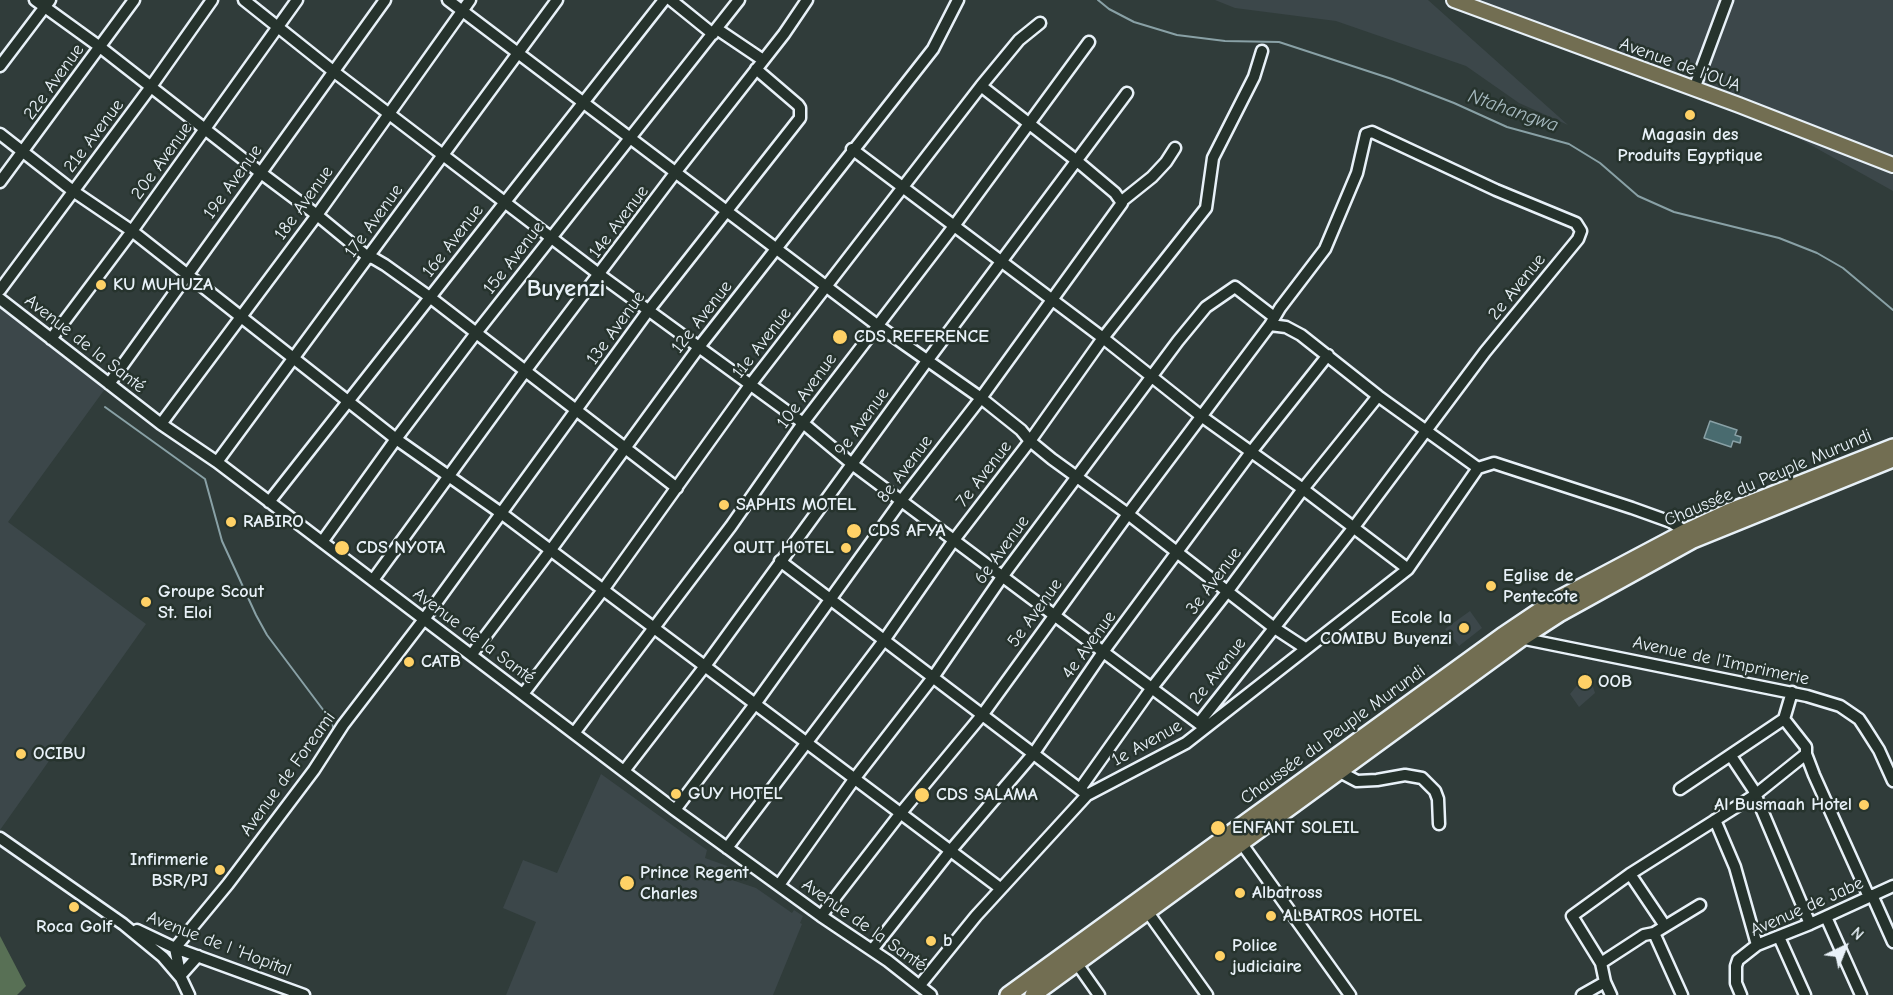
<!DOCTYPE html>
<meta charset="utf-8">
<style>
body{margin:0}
#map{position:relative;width:1893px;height:995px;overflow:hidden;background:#303c3a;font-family:"Comic Neue",sans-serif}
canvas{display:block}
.north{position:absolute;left:1815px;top:917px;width:60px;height:60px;-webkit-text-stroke:4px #26332d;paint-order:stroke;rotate:43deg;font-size:16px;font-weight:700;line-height:24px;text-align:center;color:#e8f1f8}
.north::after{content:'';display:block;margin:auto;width:21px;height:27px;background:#e8f1f8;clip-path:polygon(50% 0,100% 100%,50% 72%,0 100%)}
</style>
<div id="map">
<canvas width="1893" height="995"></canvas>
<div class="north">N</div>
</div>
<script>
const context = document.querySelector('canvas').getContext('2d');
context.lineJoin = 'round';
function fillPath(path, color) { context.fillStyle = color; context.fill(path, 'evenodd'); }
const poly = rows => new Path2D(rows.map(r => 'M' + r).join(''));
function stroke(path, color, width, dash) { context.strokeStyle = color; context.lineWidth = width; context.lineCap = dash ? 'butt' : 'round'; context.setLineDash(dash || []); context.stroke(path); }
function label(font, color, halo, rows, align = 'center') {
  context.font = font + ' "Comic Neue",sans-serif'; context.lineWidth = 5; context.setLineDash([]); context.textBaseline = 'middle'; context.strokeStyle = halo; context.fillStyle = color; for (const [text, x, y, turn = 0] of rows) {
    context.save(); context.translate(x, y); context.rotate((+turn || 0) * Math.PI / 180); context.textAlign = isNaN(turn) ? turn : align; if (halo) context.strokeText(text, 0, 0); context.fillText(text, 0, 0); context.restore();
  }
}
const built = poly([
 [1215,0,1428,0,1568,125,1519,103,1466,66,1336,21,1235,8],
 [1454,0,1893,0,1893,191,1739,105],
 [0,296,110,382,8,522,146,624,0,830],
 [1470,611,1482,628,1459,646,1445,629],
 [1588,672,1595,693,1579,707,1570,694],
 [601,774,707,850,705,858,730,867,726,878,756,888,792,913,794,910,803,916,800,923,802,924,773,995,506,995,536,922,503,908,523,860,557,873]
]);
const green = poly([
 [0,936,26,986,17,995,0,995]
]);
const water = poly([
 [1710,421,1737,430,1735,435,1741,437,1740,443,1733,441,1731,447,1704,438,1710,421]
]);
const stream = poly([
 [1098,0,1109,9,1134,22,1177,35,1225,41,1279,42,1392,79,1454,103,1507,127,1569,144,1600,163,1638,196,1674,212,1779,238,1817,253,1843,268,1893,310],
 [105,407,205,479,222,541,256,615,267,635,330,719,333,727]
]);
const minor = poly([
 [35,0,100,47,261,173,317,215,368,257,373,258,385,265,431,298,677,488],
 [244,0,333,71,600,275,803,423,852,464,1205,728],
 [448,0,877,325,981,398,1021,430,1030,441,1052,459,1128,514,1273,627,1305,648],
 [671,0,713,34],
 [717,29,763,60],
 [0,66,50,0],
 [1694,89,1727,0],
 [0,134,73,191,132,231,396,439,501,513,1000,888],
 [852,149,1103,338,1201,416,1303,489,1408,569],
 [0,182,134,0],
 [1122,201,1152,177,1166,162,1175,148],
 [0,290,150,88,212,0],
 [0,299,161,424,217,462,675,810,821,916,888,961,931,995],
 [1270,325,1286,327,1301,335,1378,396,1478,468,1494,463,1632,508,1671,522,1689,534],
 [51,339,132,231,297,0],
 [109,384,385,0],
 [161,424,317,215,470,0],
 [217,462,557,0],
 [269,502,664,0],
 [322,542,396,439,476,333,739,0],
 [780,561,1085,793],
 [373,580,526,370,675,173,784,34,807,0],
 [1520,638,1807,696,1840,706,1859,719,1865,728,1879,750,1893,781],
 [472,654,550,551,699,347,933,49,958,0],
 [523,694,603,590,750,385,981,86,1019,40,1040,23],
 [1784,719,1806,747,1806,754,1814,775,1869,897],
 [575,732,731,526,803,423,954,226,1089,42],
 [1731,756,1753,789,1810,924],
 [624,771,705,666,927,361,1127,93],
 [1340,772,1357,781,1377,780,1405,775,1422,778,1435,791,1438,799,1439,824],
 [1080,789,1151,689,1227,592,1303,489,1378,396],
 [1680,789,1784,719,1792,692],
 [675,810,755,704,901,501,981,398,1122,203,1115,193,1077,161,981,86],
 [1715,820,1735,867,1757,945],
 [1237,837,1350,995],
 [0,838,123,924,163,957,181,978],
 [727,848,885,639,954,540,1030,441,1103,338,1206,208,1213,158,1254,77,1262,51],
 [1630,874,1665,926],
 [779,885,855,778,934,676,1002,577,1178,341,1206,307,1235,287,1274,317],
 [1872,895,1893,942],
 [1147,911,1207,995],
 [821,916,900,814,983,714,1128,514,1270,325,1280,308,1325,249,1357,173,1366,134,1372,132,1496,190,1576,223,1581,231,1578,239,1485,352,1354,527,1199,723],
 [1826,917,1861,995],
 [137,930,175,948,304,995],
 [1779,937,1805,995],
 [872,950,951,850,1034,753,1103,652,1251,452,1328,355],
 [1073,958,1099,995],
 [1601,963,1644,935,1654,933],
 [181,975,198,956],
 [920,985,976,916,1087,795,1186,743,1408,569,1478,468],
 [189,995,181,978,175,948,228,884,314,770,343,725,425,618,648,311,800,118,800,108,798,105,756,69],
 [1582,995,1605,982],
 [1611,995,1605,982,1601,963,1572,916,1630,874,1755,795,1806,754],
 [1682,995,1654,933,1700,905],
 [1741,995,1736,983,1736,966,1738,960,1757,945,1810,924,1893,886]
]);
const major = poly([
 [1454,0,1739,105,1893,165]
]);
const highway = poly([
 [1008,995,1502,636,1551,603,1687,531,1728,512,1893,447],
 [1033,995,1522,638,1559,614,1693,540,1893,459]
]);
const markers = [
 [1690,115,6,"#ffd166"],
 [101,285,6,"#ffd166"],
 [840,337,8,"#ffd166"],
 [724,505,6,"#ffd166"],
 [231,522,6,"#ffd166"],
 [854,531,8,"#ffd166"],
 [342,548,8,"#ffd166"],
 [846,548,6,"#ffd166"],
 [1491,586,6,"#ffd166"],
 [146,602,6,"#ffd166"],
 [1464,628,6,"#ffd166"],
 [409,662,6,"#ffd166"],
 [1585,682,8,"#ffd166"],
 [21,754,6,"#ffd166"],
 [676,794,6,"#ffd166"],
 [922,795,8,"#ffd166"],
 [1864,805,6,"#ffd166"],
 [1218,828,8,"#ffd166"],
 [220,870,6,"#ffd166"],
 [627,883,8,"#ffd166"],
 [1240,893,6,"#ffd166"],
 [74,907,6,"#ffd166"],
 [1271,916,6,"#ffd166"],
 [931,941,6,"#ffd166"],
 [1220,956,6,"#ffd166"]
];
const streetNames = [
 ["Avenue de l'OUA",1680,65,20],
 ["22e Avenue",54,82,-54],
 ["21e Avenue",94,136,-53],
 ["20e Avenue",162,161,-54],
 ["19e Avenue",233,182,-54],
 ["18e Avenue",304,203,-54],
 ["17e Avenue",374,221,-54],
 ["14e Avenue",619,222,-53],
 ["16e Avenue",453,241,-52],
 ["15e Avenue",514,258,-52],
 ["2e Avenue",1517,287,-51],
 ["12e Avenue",702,317,-52],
 ["13e Avenue",616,328,-54],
 ["11e Avenue",762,343,-52],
 ["Avenue de la Santé",85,344,38],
 ["10e Avenue",807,391,-54],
 ["9e Avenue",862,422,-54],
 ["8e Avenue",905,469,-53],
 ["7e Avenue",984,474,-52],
 ["Chaussée du Peuple Murundi",1768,478,-23],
 ["6e Avenue",1002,550,-54],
 ["3e Avenue",1214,581,-53],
 ["5e Avenue",1035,613,-54],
 ["Avenue de la Santé",474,636,37],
 ["4e Avenue",1089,645,-54],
 ["Avenue de l'Imprimerie",1721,661,12],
 ["2e Avenue",1218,671,-52],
 ["Chaussée du Peuple Murundi",1333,735,-36],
 ["1e Avenue",1147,743,-29],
 ["Avenue de Foreami",288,774,-54],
 ["Avenue de Jabe",1807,907,-24],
 ["Avenue de la Santé",864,925,35],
 ["Avenue de l 'Hopital",219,944,21]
];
const poiNames = [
 ["Magasin des",1690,135,"center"],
 ["Produits Egyptique",1690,156,"center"],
 ["KU MUHUZA",113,285],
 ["CDS REFERENCE",854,337],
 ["SAPHIS MOTEL",736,505],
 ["RABIRO",243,522],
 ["CDS AFYA",868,531],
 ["CDS NYOTA",356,548],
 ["QUIT HOTEL",834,548,"right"],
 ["Eglise de",1503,576],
 ["Pentecote",1503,597],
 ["Groupe Scout",158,592],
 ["St. Eloi",158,613],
 ["Ecole la",1452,618,"right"],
 ["COMIBU Buyenzi",1452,639,"right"],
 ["CATB",421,662],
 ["OOB",1598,682],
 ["OCIBU",33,754],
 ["GUY HOTEL",688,794],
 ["CDS SALAMA",936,795],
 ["Al Busmaah Hotel",1852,805,"right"],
 ["ENFANT SOLEIL",1232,828],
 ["Infirmerie",208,860,"right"],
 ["BSR/PJ",208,881,"right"],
 ["Prince Regent",640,873],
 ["Charles",640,894],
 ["Albatross",1252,893],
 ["ALBATROS HOTEL",1283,916],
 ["Roca Golf",74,927,"center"],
 ["b",943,941],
 ["Police",1232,946],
 ["judiciaire",1232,967]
];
const waterNames = [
 ["Ntahangwa",1513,111,19]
];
const districtNames = [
 ["Buyenzi",566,289]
];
fillPath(built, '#3c474a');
fillPath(green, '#587055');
fillPath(water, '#496b6f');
stroke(water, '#89a1a6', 1.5);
stroke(stream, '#89a1a6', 2);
stroke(minor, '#e8f1f8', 15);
stroke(major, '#e8f1f8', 18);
stroke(highway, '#e8f1f8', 20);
stroke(minor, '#26332d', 10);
stroke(major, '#726e52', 14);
stroke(highway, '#726e52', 15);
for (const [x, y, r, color] of markers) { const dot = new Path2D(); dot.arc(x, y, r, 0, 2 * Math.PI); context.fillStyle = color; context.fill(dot); stroke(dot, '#26332d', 2); }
label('18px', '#e8f1f8', '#26332d', streetNames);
label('bold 18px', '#e8f1f8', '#26332d', poiNames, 'left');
label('italic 20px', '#a8bbc1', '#26332d', waterNames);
label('bold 24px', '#e8f1f8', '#26332d', districtNames);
</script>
